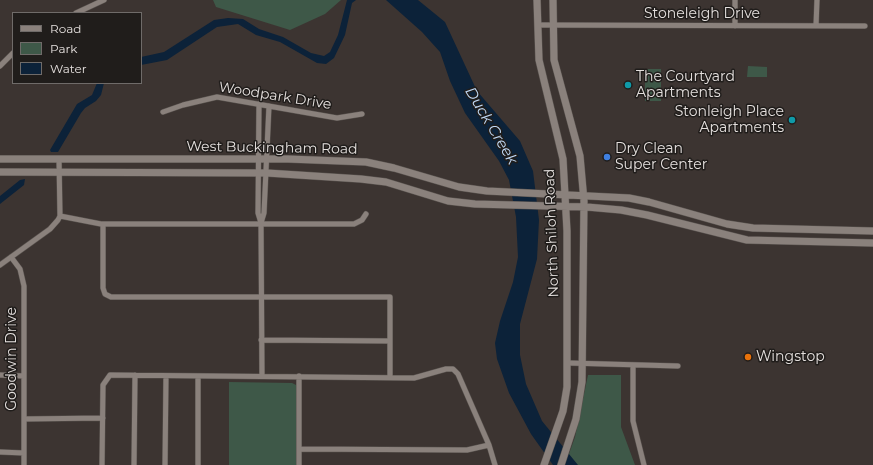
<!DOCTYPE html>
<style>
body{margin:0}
#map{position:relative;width:873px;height:465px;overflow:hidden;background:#3c3431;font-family:Montserrat,sans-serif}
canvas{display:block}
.legend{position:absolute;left:12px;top:12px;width:130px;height:72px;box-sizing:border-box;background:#201d1b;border:1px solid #6f6b69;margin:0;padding:5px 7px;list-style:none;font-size:12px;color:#e5e0de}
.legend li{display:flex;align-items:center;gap:8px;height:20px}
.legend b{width:20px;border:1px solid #6f6b69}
</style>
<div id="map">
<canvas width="873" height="465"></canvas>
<ul class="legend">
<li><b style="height:5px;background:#8a817c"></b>Road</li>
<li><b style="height:11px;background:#3e5848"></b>Park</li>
<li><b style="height:11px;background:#0c2239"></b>Water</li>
</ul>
</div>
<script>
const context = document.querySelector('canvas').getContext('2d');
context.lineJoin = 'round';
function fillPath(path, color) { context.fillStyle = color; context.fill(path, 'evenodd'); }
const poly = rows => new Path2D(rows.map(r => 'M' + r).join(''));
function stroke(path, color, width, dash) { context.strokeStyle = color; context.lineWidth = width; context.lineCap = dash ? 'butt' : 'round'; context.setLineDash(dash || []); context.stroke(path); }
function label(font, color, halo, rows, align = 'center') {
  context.font = font + ' Montserrat,sans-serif'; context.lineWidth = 3; context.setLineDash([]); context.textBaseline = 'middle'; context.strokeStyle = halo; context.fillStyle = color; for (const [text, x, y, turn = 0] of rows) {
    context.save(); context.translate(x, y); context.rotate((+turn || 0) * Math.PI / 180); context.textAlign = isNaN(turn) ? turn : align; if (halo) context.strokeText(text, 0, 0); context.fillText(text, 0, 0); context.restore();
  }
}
const green = poly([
 [213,0,341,0,325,14,290,30,216,7],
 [748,66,767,67,767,77,747,77],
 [645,69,661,69,661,101,645,101],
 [588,375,621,375,621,427,635,465,565,465,575,437],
 [229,382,292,383,296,385,296,465,229,465]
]);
const water = poly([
 [347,0,356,0,352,3,345,35,334,58,326,64,317,63,280,42,256,35,238,24,217,27,167,60,141,65,141,57,164,52,214,20,228,18,243,19,259,29,283,37,311,53,324,56,330,52,338,35],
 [386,0,418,0,445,22,477,91,520,141,533,171,539,220,537,259,520,324,520,355,526,384,542,421,578,465,553,465,531,434,509,393,497,359,495,343,500,321,513,282,518,257,516,217,509,180,499,161,465,113,450,81,440,52,422,32],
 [97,83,104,83,101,95,96,101,85,108,81,113,58,152,51,152,50,150,77,104,92,95],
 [25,179,24,185,0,204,0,196,20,180]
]);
const minor = poly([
 [76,13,104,0],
 [538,25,865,26],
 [735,26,735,0],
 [816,26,817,0],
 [0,66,13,53],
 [259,104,258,213,261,223,264,213,269,106],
 [163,112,183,105,217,97,337,118,362,114],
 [60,216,101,224,354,224,362,220,366,214],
 [261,223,262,376],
 [103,224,103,288,105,294,111,297,390,297,390,377],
 [11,257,20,269,24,286,24,465],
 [0,265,50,229,58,220,60,216,59,159],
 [261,340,390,341],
 [569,363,678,366],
 [633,365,633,421,644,465],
 [0,375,24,376],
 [198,376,198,465],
 [299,376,299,449],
 [24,419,103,418],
 [0,452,24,453],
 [102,465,103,385,110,375,414,378,446,369,453,369,458,374,489,445,495,465],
 [134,465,135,375],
 [165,465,166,376],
 [299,465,299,449,467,450,489,445]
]);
const secondary = poly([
 [537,0,539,60,563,159,567,231,567,387,563,411,544,465],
 [553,0,554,60,580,156,584,201,582,382,576,419,561,465],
 [0,159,288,159,366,162,394,168,459,187,487,191,629,198,649,202,727,224,753,228,873,231],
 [0,172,267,173,361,179,386,182,448,201,475,204,587,207,621,210,647,215,747,240,873,243]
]);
const markers = [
 [628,85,4,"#0f9aa8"],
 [792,120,4,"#0f9aa8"],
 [607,157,4,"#3f7fe0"],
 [748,357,4,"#e8710a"]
];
const streetNames = [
 ["Stoneleigh Drive",702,14],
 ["Woodpark Drive",275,96,9],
 ["West Buckingham Road",272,148,1],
 ["North Shiloh Road",552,233,-92],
 ["Goodwin Drive",12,359,-90]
];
const poiNames = [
 ["The Courtyard",636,77],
 ["Apartments",636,93],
 ["Stonleigh Place",784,112,"right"],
 ["Apartments",784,128,"right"],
 ["Dry Clean",615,149],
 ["Super Center",615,165],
 ["Wingstop",756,357]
];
const waterNames = [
 ["Duck Creek",491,126,59]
];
fillPath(green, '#3e5848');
fillPath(water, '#0c2239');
stroke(minor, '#59534f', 6);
stroke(secondary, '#59534f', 8);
stroke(minor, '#8a817c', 5);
stroke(secondary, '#8a817c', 7);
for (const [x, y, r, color] of markers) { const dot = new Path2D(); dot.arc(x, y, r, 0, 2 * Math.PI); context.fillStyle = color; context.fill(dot); stroke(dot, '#201d1b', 1.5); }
label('14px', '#e5e0de', '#201d1b', streetNames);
label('14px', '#e5e0de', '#201d1b', poiNames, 'left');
label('italic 15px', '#c0d9f6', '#201d1b', waterNames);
</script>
